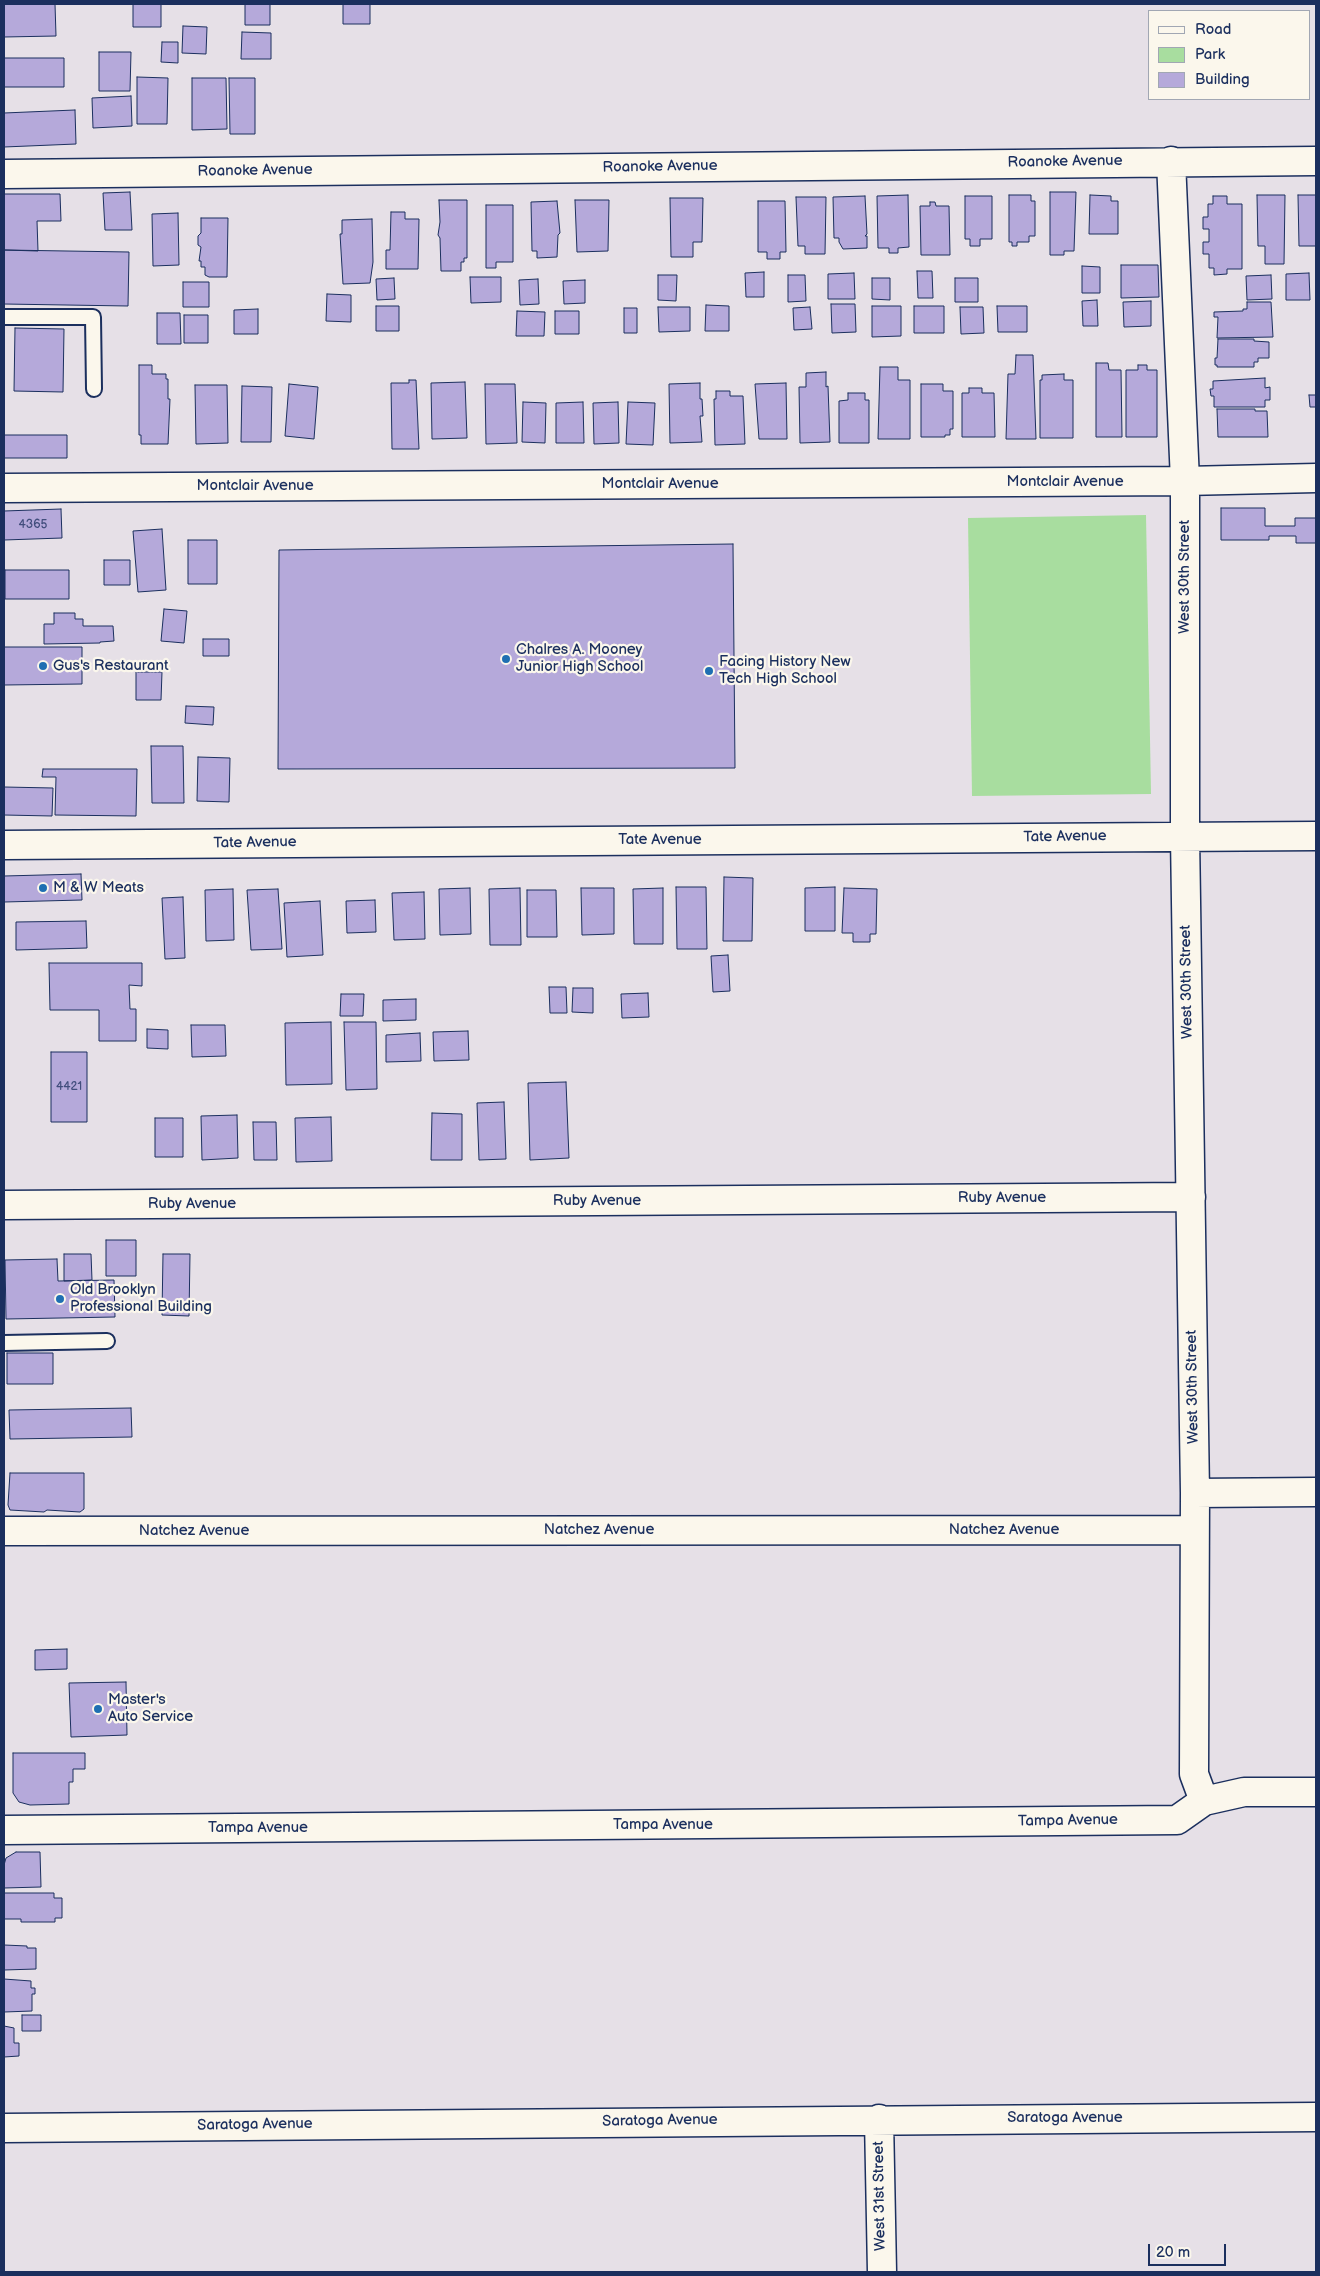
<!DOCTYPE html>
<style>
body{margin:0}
#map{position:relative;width:1320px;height:2276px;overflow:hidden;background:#e6e0e7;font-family:"Balsamiq Sans",sans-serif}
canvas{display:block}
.frame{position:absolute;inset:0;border:5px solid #1b2f5e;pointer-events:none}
.legend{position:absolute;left:1148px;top:10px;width:162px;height:90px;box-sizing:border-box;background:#fbf7ec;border:1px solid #a1a7b3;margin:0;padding:6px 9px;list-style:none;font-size:15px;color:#1b2f5e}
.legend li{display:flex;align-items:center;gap:10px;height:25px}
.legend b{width:25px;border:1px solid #a1a7b3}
.scale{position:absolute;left:1148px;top:2244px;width:78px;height:22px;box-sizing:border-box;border:2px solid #1b2f5e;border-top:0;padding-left:6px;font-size:15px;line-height:18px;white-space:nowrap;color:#1b2f5e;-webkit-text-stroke:4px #fbf7ec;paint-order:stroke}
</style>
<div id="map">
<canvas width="1320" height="2276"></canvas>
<div class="frame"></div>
<ul class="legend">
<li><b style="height:6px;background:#fbf7ec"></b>Road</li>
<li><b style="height:14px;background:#a8dd9f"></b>Park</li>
<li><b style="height:14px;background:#b5a9da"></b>Building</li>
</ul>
<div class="scale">20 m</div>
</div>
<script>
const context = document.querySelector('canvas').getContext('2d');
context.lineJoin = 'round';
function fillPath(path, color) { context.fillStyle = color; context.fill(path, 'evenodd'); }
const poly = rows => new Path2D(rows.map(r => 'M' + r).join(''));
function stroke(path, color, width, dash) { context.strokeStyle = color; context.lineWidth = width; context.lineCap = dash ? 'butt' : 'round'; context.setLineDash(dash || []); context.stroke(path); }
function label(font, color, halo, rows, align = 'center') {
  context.font = font + ' "Balsamiq Sans",sans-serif'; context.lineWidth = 4.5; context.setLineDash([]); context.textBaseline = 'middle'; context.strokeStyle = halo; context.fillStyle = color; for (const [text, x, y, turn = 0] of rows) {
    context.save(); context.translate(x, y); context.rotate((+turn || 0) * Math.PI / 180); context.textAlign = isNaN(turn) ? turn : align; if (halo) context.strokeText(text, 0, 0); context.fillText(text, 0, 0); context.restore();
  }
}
const green = poly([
 [1146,515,1151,794,972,796,968,518]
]);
const building = poly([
 [4,4,55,4,56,36,4,37,4,4],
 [133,4,161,4,161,27,133,27,133,4],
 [245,4,270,4,270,25,245,25,245,4],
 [343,4,370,4,370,24,343,24,343,4],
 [183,26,207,27,206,54,182,53,183,26],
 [242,32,271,33,271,59,241,59,242,32],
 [162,42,178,42,178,63,161,62,162,42],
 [99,52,131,52,130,91,99,91,99,52],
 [4,58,64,58,64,87,4,87,4,58],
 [137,77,168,78,167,124,137,124,137,77],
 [192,78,226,78,227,129,192,130,192,78],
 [229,78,255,78,255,134,230,134,229,78],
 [131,96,132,126,93,128,92,98,131,96],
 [75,110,76,144,4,147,4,113,75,110],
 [130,192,132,230,105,230,103,193,130,192],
 [1050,192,1076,192,1074,251,1064,251,1064,255,1050,255,1050,192],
 [4,194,60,194,61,221,37,221,38,251,4,250,4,194],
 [908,195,909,247,898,248,898,253,889,253,889,248,878,248,877,196,908,195],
 [1009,195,1031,195,1031,201,1035,201,1035,236,1029,236,1029,242,1017,242,1017,246,1012,246,1012,242,1009,242,1009,195],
 [1090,195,1111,196,1111,201,1118,201,1118,234,1089,234,1090,195],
 [1257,195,1285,195,1284,264,1265,264,1265,246,1258,246,1257,195],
 [1298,195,1316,195,1316,246,1299,246,1298,195],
 [865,196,867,234,865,236,867,236,867,248,843,249,839,242,839,238,834,238,833,197,865,196],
 [965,196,992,196,992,239,980,239,980,246,970,246,970,239,965,239,965,196],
 [1213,196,1227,196,1227,204,1242,204,1242,269,1227,269,1227,274,1214,275,1214,268,1209,268,1209,254,1203,254,1203,242,1209,242,1209,229,1203,229,1203,217,1208,217,1208,204,1213,204,1213,196],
 [796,197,826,197,825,254,805,254,805,246,798,246,796,197],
 [670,198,703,198,702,242,693,242,693,257,671,257,670,198],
 [439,200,467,200,467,258,464,258,464,262,461,262,461,271,441,271,440,238,438,235,440,222,439,200],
 [575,200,609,200,608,251,577,252,575,200],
 [557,201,560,233,558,235,557,257,537,258,537,251,532,251,531,202,557,201],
 [758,201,785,201,786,252,780,252,780,259,767,259,767,252,758,252,758,201],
 [930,202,935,202,936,206,949,206,950,255,921,255,920,206,930,206,930,202],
 [486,205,513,205,513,262,496,262,496,268,486,268,486,205],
 [391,212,405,212,405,219,419,219,418,269,386,269,386,250,390,250,391,212],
 [178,213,179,265,153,266,152,214,178,213],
 [201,218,228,218,227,277,209,277,205,275,205,267,201,267,201,261,199,261,201,247,198,245,198,236,201,233,201,218],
 [372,219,373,262,370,283,343,284,340,234,342,234,342,220,372,219],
 [4,250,129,252,128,306,4,304,4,250],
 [1121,265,1158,265,1159,297,1121,298,1121,265],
 [1082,266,1100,267,1100,293,1082,293,1082,266],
 [917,271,932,271,933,298,918,298,917,271],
 [764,272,764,297,746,297,745,273,764,272],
 [854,273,855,299,828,299,828,274,854,273],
 [1309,273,1310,300,1286,300,1286,274,1309,273],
 [658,275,677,275,676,301,658,300,658,275],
 [788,275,805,275,806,301,788,302,788,275],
 [1271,275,1272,299,1247,300,1246,276,1271,275],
 [470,277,501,277,501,302,471,303,470,277],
 [394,278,395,299,377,300,376,279,394,278],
 [872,278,890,278,890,300,872,299,872,278],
 [955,278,978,278,978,302,955,302,955,278],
 [538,279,539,304,520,305,519,280,538,279],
 [585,280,585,303,564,304,563,281,585,280],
 [183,282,209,282,209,307,183,307,183,282],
 [327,294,351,295,351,322,326,321,327,294],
 [1097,300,1098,326,1083,326,1082,301,1097,300],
 [1151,301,1151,326,1124,327,1123,302,1151,301],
 [1247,302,1271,302,1273,337,1217,338,1218,317,1214,317,1214,312,1243,311,1243,309,1247,309,1247,302],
 [831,304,855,304,856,332,832,333,831,304],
 [706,305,729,306,729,331,705,331,706,305],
 [376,306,399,306,399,331,376,331,376,306],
 [872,306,901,306,901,336,872,337,872,306],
 [914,306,944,306,944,333,914,333,914,306],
 [997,306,1027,306,1027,332,998,332,997,306],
 [658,307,690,307,690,331,659,332,658,307],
 [810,307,812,329,794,330,793,308,810,307],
 [960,307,983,307,984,333,961,334,960,307],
 [624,308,637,308,637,333,624,333,624,308],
 [258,309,258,334,234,334,234,310,258,309],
 [517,311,545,312,544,336,516,336,517,311],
 [555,311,579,311,579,334,555,334,555,311],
 [157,313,180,313,181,344,157,344,157,313],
 [184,315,208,315,208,343,184,343,184,315],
 [15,328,64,329,63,392,14,391,15,328],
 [1218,339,1254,339,1254,341,1269,342,1269,358,1258,358,1258,362,1254,362,1254,367,1217,367,1217,365,1215,365,1215,358,1217,358,1218,339],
 [1016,355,1033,355,1036,439,1006,439,1008,374,1015,374,1016,355],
 [1096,363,1108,363,1109,370,1121,370,1122,437,1096,437,1096,363],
 [139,365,152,365,152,374,166,374,166,379,168,379,168,399,170,399,168,444,141,444,141,435,139,435,139,365],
 [1138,365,1147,365,1147,370,1157,370,1157,437,1126,437,1126,370,1138,370,1138,365],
 [880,367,898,367,898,380,910,380,910,439,878,439,880,367],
 [826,372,826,387,828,386,830,442,800,443,799,387,806,387,806,373,826,372],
 [1064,374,1064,380,1073,380,1073,438,1040,438,1040,380,1042,380,1042,375,1064,374],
 [1265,378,1265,388,1270,387,1270,400,1265,400,1265,407,1214,407,1214,396,1211,396,1210,389,1213,389,1213,381,1265,378],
 [409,380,416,380,419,449,392,449,391,383,409,383,409,380],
 [465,382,467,438,432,439,431,383,465,382],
 [700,383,700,399,702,399,703,416,700,416,702,442,670,443,669,384,700,383],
 [786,383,787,439,759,439,755,384,786,383],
 [289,384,318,387,314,439,285,436,289,384],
 [485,384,515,384,517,443,486,444,485,384],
 [921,384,943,384,943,391,953,391,953,429,950,429,950,435,945,435,945,437,921,437,921,384],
 [195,385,227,385,228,443,196,444,195,385],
 [242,386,272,387,271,442,241,442,242,386],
 [969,388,982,388,982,393,994,393,995,437,962,437,962,393,969,393,969,388],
 [716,391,730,391,730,396,743,396,745,444,715,445,714,399,716,399,716,391],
 [848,393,865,393,865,400,869,400,869,443,839,443,839,401,848,400,848,393],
 [1309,395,1316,395,1316,407,1310,407,1309,395],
 [523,402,546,403,545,443,522,442,523,402],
 [583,402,584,443,556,443,556,403,583,402],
 [618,402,619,443,594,444,593,403,618,402],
 [628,402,655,403,653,445,626,444,628,402],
 [1217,409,1255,409,1255,411,1267,411,1268,437,1218,437,1217,409],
 [4,435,67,435,67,458,4,458,4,435],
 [1221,508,1265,508,1265,526,1295,526,1295,518,1316,518,1316,543,1296,543,1296,536,1269,536,1269,540,1221,540,1221,508],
 [61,509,62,538,4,540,4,511,61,509],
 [162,529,166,590,138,592,133,531,162,529],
 [188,540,217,540,217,584,188,584,188,540],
 [733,544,735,768,278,769,279,550,733,544],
 [104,560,130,560,130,585,104,585,104,560],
 [5,570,69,570,69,599,5,599,5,570],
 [164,609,187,611,184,643,161,641,164,609],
 [54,613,75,613,75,619,83,619,83,626,113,626,114,641,100,642,100,643,44,644,44,624,54,624,54,613],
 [203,639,229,639,229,656,203,656,203,639],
 [4,647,82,647,82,684,4,685,4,647],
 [136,672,162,672,161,700,136,700,136,672],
 [186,706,214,707,213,725,185,723,186,706],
 [151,746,183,746,184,803,152,803,151,746],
 [198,757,230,758,229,802,197,801,198,757],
 [43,769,137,769,136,816,55,815,56,777,42,777,43,769],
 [4,787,53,788,52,816,4,815,4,787],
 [81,874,82,900,4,902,4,876,81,874],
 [724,877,753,878,752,941,723,941,724,877],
 [676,887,706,887,707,949,677,949,676,887],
 [835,887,835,931,805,931,805,888,835,887],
 [470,888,471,934,440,935,439,889,470,888],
 [520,888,521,945,490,945,489,889,520,888],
 [581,888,614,888,614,934,582,935,581,888],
 [663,888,663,944,634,944,633,889,663,888],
 [844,888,877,889,876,934,870,934,870,942,853,942,853,933,842,933,844,888],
 [233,889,234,940,206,941,205,890,233,889],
 [278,889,282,949,251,950,247,890,278,889],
 [527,890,556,890,557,937,527,937,527,890],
 [424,892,425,939,394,940,392,893,424,892],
 [183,897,185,958,165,959,162,898,183,897],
 [375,900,376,932,347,933,346,901,375,900],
 [320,901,323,955,287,957,284,903,320,901],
 [86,921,87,948,16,950,16,922,86,921],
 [728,955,730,991,713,992,711,956,728,955],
 [49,963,142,963,142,986,129,985,130,1009,136,1009,136,1041,99,1041,99,1010,50,1010,49,963],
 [549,987,566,987,567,1013,550,1013,549,987],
 [573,988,593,988,593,1013,572,1012,573,988],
 [648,993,649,1017,622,1018,621,994,648,993],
 [341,994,364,994,363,1016,340,1016,341,994],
 [416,999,416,1020,383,1021,383,1000,416,999],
 [331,1022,332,1084,286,1085,285,1023,331,1022],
 [344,1022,376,1022,377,1089,346,1090,344,1022],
 [191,1025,225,1025,226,1056,192,1057,191,1025],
 [147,1029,168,1030,168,1049,147,1048,147,1029],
 [468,1031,469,1060,434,1061,433,1032,468,1031],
 [420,1033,421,1061,386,1062,386,1035,420,1033],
 [51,1052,87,1052,87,1122,51,1122,51,1052],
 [566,1082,569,1158,530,1160,528,1083,566,1082],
 [504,1102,506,1159,479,1160,477,1103,504,1102],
 [432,1113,462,1114,462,1160,431,1160,432,1113],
 [237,1115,238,1158,202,1160,201,1116,237,1115],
 [331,1117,332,1161,296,1162,295,1118,331,1117],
 [155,1118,183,1118,183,1157,155,1157,155,1118],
 [253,1122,276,1122,277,1160,254,1160,253,1122],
 [106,1240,136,1240,136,1276,106,1276,106,1240],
 [64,1254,91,1254,92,1280,64,1281,64,1254],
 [163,1254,190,1254,189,1316,162,1315,163,1254],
 [57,1259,58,1281,114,1280,115,1317,6,1319,5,1260,57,1259],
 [7,1353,53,1353,53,1384,7,1384,7,1353],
 [131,1408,132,1437,10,1439,9,1410,131,1408],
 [10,1473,84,1473,84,1509,80,1512,47,1510,44,1512,10,1510,8,1505,10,1473],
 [67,1649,67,1669,35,1670,35,1650,67,1649],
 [126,1682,127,1735,71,1737,69,1683,126,1682],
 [13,1753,85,1753,85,1769,73,1769,73,1782,69,1782,69,1804,30,1805,19,1802,13,1793,13,1753],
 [16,1852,40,1852,41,1887,4,1888,4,1865,6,1858,16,1852],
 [4,1893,54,1893,54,1898,62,1898,62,1918,55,1918,55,1922,21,1922,21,1919,4,1919,4,1893],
 [4,1945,27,1946,27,1948,36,1948,36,1969,4,1970,4,1945],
 [4,1979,31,1981,31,1988,35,1988,35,1994,32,1994,32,2011,4,2012,4,1979],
 [22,2015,41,2015,41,2031,22,2031,22,2015],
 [4,2026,14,2028,14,2043,19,2043,19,2056,4,2057,4,2026]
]);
const lane = poly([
 [4,317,93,317,94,389],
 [4,1343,107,1341]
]);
const street = poly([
 [1171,161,1185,481,1185,836,1195,1493,1194,1774,1204,1801],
 [4,174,1316,161],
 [4,488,1185,481,1316,478],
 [4,845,1316,836],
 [4,1205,1191,1197],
 [1195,1493,1316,1492],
 [4,1531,1194,1530],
 [4,1830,1177,1820,1204,1801,1244,1792,1316,1792],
 [879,2119,882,2272],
 [4,2128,1316,2117]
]);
const markers = [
 [506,659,5,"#1f6fb2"],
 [43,666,5,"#1f6fb2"],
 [709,671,5,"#1f6fb2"],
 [43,888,5,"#1f6fb2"],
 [60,1299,5,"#1f6fb2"],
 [98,1709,5,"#1f6fb2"]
];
const numberNames = [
 ["4365",33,525],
 ["4421",69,1087]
];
const streetNames = [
 ["Roanoke Avenue",1065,162,-1],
 ["Roanoke Avenue",660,167,-1],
 ["Roanoke Avenue",255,171,-1],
 ["Montclair Avenue",1065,482],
 ["Montclair Avenue",660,484],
 ["Montclair Avenue",255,486],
 ["West 30th Street",1185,577,-90],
 ["Tate Avenue",1065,837,-1],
 ["Tate Avenue",660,840],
 ["Tate Avenue",255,843,-1],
 ["West 30th Street",1187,982,-91],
 ["Ruby Avenue",1002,1198],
 ["Ruby Avenue",597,1201],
 ["Ruby Avenue",192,1204],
 ["West 30th Street",1193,1387,-91],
 ["Natchez Avenue",599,1530],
 ["Natchez Avenue",1004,1530],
 ["Natchez Avenue",194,1531],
 ["Tampa Avenue",1068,1821,-1],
 ["Tampa Avenue",663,1825],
 ["Tampa Avenue",258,1828],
 ["Saratoga Avenue",1065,2118],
 ["Saratoga Avenue",660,2121,-1],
 ["Saratoga Avenue",255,2125,-1],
 ["West 31st Street",880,2196,-91]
];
const poiNames = [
 ["Chalres A. Mooney",516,650],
 ["Junior High School",516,667],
 ["Facing History New",719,662],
 ["Tech High School",719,679],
 ["Gus's Restaurant",53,666],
 ["M & W Meats",53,888],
 ["Old Brooklyn",70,1290],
 ["Professional Building",70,1307],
 ["Master's",108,1700],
 ["Auto Service",108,1717]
];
fillPath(green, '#a8dd9f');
fillPath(building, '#b5a9da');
stroke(building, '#1b2f5e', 1);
stroke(lane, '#1b2f5e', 18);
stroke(street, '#1b2f5e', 31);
stroke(lane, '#fbf7ec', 14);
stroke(street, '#fbf7ec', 28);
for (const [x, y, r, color] of markers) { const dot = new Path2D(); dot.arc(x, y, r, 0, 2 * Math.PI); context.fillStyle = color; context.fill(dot); stroke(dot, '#fbf7ec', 2); }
label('12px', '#424e7d', null, numberNames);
label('15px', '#1b2f5e', '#fbf7ec', streetNames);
label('15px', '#1b2f5e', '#fbf7ec', poiNames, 'left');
</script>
